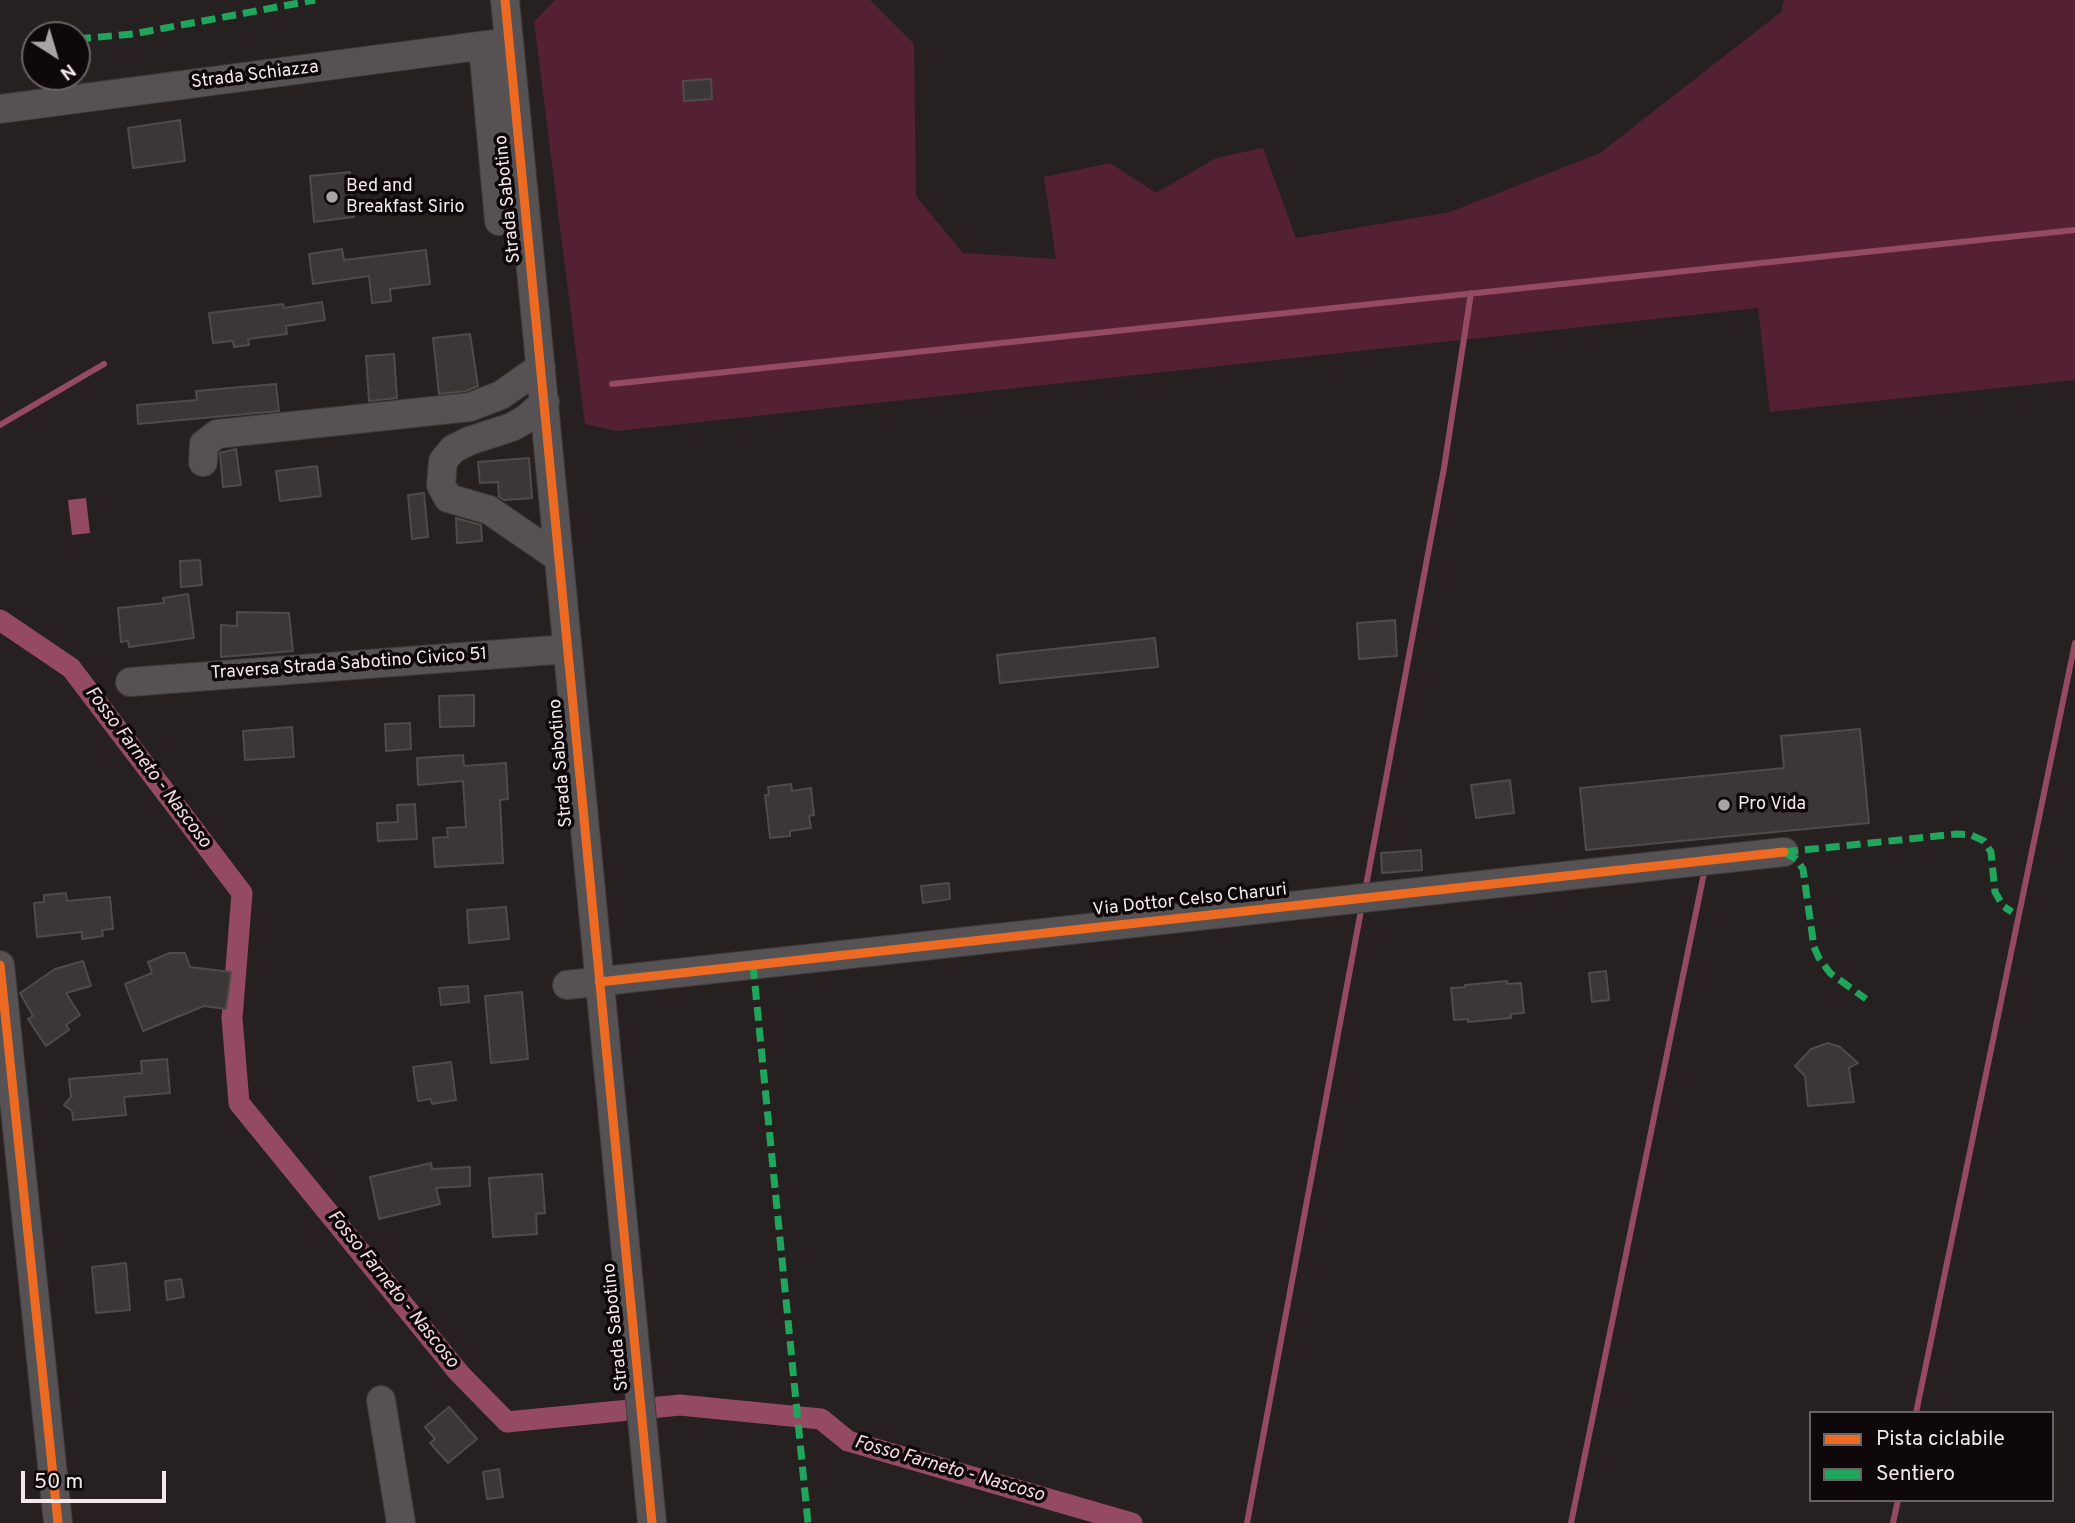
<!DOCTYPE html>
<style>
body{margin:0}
#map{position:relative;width:2075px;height:1523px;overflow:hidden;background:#262021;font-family:Overpass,sans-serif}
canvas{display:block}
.legend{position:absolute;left:1809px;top:1411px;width:245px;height:91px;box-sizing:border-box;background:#0e080a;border:2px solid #6a6264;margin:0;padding:9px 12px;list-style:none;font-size:21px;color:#f3e9eb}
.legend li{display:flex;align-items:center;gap:14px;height:35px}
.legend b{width:35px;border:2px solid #6a6264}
.north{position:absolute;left:21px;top:21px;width:70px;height:70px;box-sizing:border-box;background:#0e080a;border:2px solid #6a6264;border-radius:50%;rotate:143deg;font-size:19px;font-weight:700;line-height:28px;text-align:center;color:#f3e9eb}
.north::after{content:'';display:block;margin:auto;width:24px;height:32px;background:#aba3a4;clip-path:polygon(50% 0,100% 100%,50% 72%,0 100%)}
.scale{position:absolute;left:21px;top:1471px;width:145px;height:32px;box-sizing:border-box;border:4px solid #f3e9eb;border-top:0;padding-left:9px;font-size:21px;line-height:24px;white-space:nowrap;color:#f3e9eb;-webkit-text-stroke:5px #0e080a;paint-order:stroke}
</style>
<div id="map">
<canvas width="2075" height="1523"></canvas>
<ul class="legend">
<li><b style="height:9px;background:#ed6a23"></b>Pista ciclabile</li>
<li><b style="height:9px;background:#20a55d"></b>Sentiero</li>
</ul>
<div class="north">N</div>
<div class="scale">50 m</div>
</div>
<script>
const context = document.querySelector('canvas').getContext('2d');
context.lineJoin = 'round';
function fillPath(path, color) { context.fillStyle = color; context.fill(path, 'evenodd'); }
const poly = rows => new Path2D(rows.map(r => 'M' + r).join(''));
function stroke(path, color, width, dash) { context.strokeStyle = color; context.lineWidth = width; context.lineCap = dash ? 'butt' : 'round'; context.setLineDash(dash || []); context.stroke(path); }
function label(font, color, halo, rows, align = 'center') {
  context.font = font + ' Overpass,sans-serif'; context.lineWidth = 7; context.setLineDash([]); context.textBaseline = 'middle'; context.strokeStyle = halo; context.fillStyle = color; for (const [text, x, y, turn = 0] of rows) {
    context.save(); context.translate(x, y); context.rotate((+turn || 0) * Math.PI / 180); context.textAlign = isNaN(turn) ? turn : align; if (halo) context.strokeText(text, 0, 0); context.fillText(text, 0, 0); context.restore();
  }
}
const green = poly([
 [555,0,870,0,914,44,916,196,963,253,1056,259,1044,177,1110,163,1156,193,1216,158,1263,148,1296,238,1450,212,1600,153,1781,12,1784,0,2075,0,2075,380,1770,412,1758,308,617,431,585,424,534,22]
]);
const water = poly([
 [86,498,90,533,72,535,68,500]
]);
const stream = poly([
 [612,384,2075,230],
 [0,425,104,364],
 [1365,891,1444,468,1471,293],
 [1916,1413,2075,643],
 [1099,1514,1100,1523],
 [1247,1523,1362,905],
 [1571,1523,1704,873],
 [1893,1523,1898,1500]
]);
const canal = poly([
 [0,620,71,668,242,893,232,1018,239,1103,459,1373,507,1422,680,1405,821,1419,848,1441,1132,1523]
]);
const building = poly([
 [711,79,712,99,684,101,683,81,711,79],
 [180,120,185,161,133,168,128,128,180,120],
 [350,172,354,217,314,222,310,176,350,172],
 [342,249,344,260,426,250,430,284,390,289,391,301,372,303,369,276,313,284,309,254,342,249],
 [322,302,325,320,286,326,287,334,248,339,249,345,234,347,233,341,213,343,209,313,283,304,284,308,322,302],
 [470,334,478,386,466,391,439,394,433,338,470,334],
 [394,354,397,398,369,401,366,356,394,354],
 [276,384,279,411,138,424,137,405,197,400,196,391,276,384],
 [236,449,241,485,223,487,220,453,236,449],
 [529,458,532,498,504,500,499,497,498,482,480,483,478,462,529,458],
 [317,466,321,496,280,501,276,471,317,466],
 [424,493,428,537,412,539,408,495,424,493],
 [456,518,481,525,482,541,457,543,456,518],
 [200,560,202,585,181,587,180,561,200,560],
 [188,594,194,638,129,647,128,641,121,642,118,608,164,603,163,598,188,594],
 [237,612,289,613,293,651,221,657,221,625,237,626,237,612],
 [1395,620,1397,656,1359,659,1357,623,1395,620],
 [1155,638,1158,667,1000,683,997,655,1155,638],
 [474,695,474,726,440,727,439,696,474,695],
 [410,723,411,749,386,751,385,724,410,723],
 [292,727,294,757,245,760,243,731,292,727],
 [1860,729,1869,823,1586,850,1580,788,1784,768,1781,736,1860,729],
 [463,755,464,766,506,763,508,799,500,800,503,863,435,867,433,838,448,837,447,828,466,827,463,781,418,785,417,758,463,755],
 [1510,780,1514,813,1476,818,1471,785,1510,780],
 [791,784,792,791,811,788,814,815,809,816,811,828,790,831,790,836,770,838,765,795,769,795,768,787,791,784],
 [415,804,417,839,378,841,377,823,398,822,397,805,415,804],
 [1421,850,1422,870,1382,873,1381,853,1421,850],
 [949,883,950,899,923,903,921,886,949,883],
 [66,893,67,901,110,897,113,929,102,930,103,936,82,939,82,932,37,937,34,903,44,902,44,895,66,893],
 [506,907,509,939,469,943,467,910,506,907],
 [170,953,185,953,190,967,231,972,226,1009,204,1006,143,1031,125,984,152,973,148,962,170,953],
 [83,961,91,986,66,993,80,1015,66,1025,69,1030,46,1046,28,1019,33,1016,20,993,55,969,83,961],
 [1606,971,1609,1000,1592,1002,1589,973,1606,971],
 [1507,981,1507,984,1521,983,1524,1013,1511,1014,1511,1018,1468,1022,1468,1019,1454,1020,1451,988,1465,987,1465,985,1507,981],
 [468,986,469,1002,441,1005,439,988,468,986],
 [522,992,528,1059,491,1063,485,996,522,992],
 [1828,1043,1840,1047,1858,1063,1849,1068,1854,1102,1808,1106,1805,1076,1795,1066,1811,1049,1828,1043],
 [167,1059,170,1093,124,1097,126,1115,73,1120,72,1111,64,1105,71,1097,69,1079,142,1073,141,1061,167,1059],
 [451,1062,456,1100,432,1104,431,1099,418,1101,413,1067,451,1062],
 [431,1163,432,1169,470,1167,470,1186,436,1188,440,1204,379,1219,370,1177,431,1163],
 [542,1174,545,1213,536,1214,537,1234,493,1237,489,1178,542,1174],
 [126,1263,130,1310,96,1313,92,1267,126,1263],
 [181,1279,184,1297,167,1300,165,1281,181,1279],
 [449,1407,477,1439,448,1463,430,1443,435,1439,425,1427,449,1407],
 [499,1469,503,1497,487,1499,483,1472,499,1469]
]);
const minor = poly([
 [505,0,652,1523],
 [483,46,499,221],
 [0,109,509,42],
 [545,402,526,419,512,427,469,441,453,449,443,461,441,485,448,498,489,510,559,558],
 [203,462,204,444,217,434,470,407,501,395,541,367],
 [130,682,567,649],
 [0,965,58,1523],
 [567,985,1784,852],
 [381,1400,401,1523]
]);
const quiet = poly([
 [77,39,133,34,315,0],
 [1784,852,1957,834,1971,835,1984,841,1991,852,1995,892,2003,906,2012,912],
 [1784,852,1796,859,1803,869,1814,947,1819,958,1830,973,1866,999],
 [753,965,808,1523]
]);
const cycleway = poly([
 [505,0,652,1523],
 [0,965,58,1523],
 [599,982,1784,852]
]);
const markers = [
 [332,197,7,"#aba3a4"],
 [1724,805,7,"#aba3a4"]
];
const streetNames = [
 ["Strada Schiazza",255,76,-7],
 ["Strada Sabotino",509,199,-96],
 ["Traversa Strada Sabotino Civico 51",349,665,-4],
 ["Strada Sabotino",562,763,-95],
 ["Via Dottor Celso Charuri",1190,901,-6],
 ["Strada Sabotino",617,1327,-96]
];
const poiNames = [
 ["Bed and",346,187],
 ["Breakfast Sirio",346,208],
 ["Pro Vida",1738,805]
];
const waterNames = [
 ["Fosso Farneto - Nascoso",147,768,53],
 ["Fosso Farneto - Nascoso",392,1290,51],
 ["Fosso Farneto - Nascoso",949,1470,16]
];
fillPath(green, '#532133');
fillPath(water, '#954a63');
stroke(stream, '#954a63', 6);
stroke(canal, '#954a63', 21);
fillPath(building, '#3c3637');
stroke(building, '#504a4b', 2);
stroke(minor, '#403a3c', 30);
stroke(minor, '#565152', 28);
stroke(quiet, '#20a55d', 7, [14, 7]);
stroke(cycleway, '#ed6a23', 9);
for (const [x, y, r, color] of markers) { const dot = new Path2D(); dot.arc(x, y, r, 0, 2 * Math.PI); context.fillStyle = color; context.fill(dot); stroke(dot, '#0e080a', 2.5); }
label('18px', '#f3e9eb', '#0e080a', streetNames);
label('18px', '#f3e9eb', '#0e080a', poiNames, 'left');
label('italic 19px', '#f2dae0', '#0e080a', waterNames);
</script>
